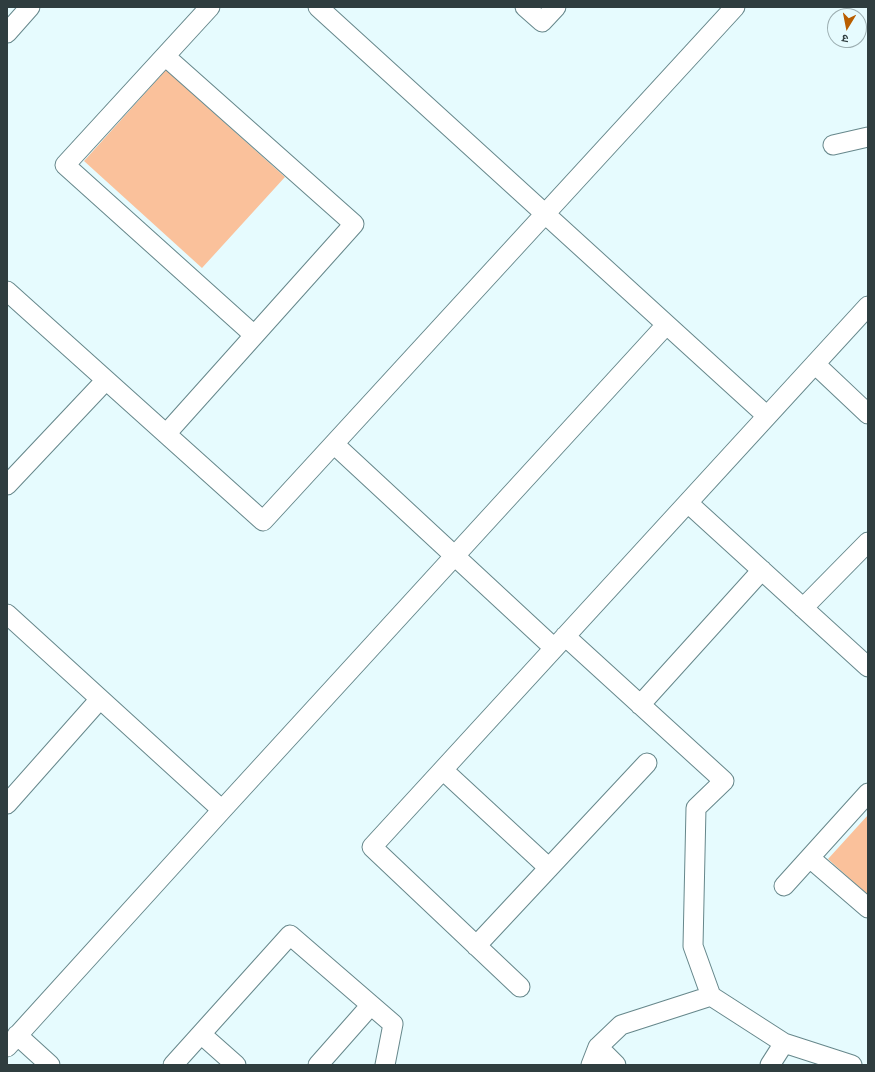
<!DOCTYPE html>
<meta charset="utf-8">
<style>
body{margin:0}
#map{position:relative;width:875px;height:1072px;overflow:hidden;background:#e6fbfe;font-family:"Archivo Narrow","Noto Sans Devanagari",sans-serif}
canvas{display:block}
.frame{position:absolute;inset:0;border:8px solid #2f3d3f;pointer-events:none}
.north{position:absolute;left:827px;top:8px;width:40px;height:40px;box-sizing:border-box;background:#e6fbfe;border:1px solid #9dafb2;border-radius:50%;rotate:190deg;font-size:11px;font-weight:700;line-height:16px;text-align:center;color:#2f3d3f}
.north::after{content:'';display:block;margin:auto;width:14px;height:18px;background:#b95e00;clip-path:polygon(50% 0,100% 100%,50% 72%,0 100%)}
</style>
<div id="map">
<canvas width="875" height="1072"></canvas>
<div class="frame"></div>
<div class="north">उ</div>
</div>
<script>
const context = document.querySelector('canvas').getContext('2d');
context.lineJoin = 'round';
function fillPath(path, color) { context.fillStyle = color; context.fill(path, 'evenodd'); }
const poly = rows => new Path2D(rows.map(r => 'M' + r).join(''));
function stroke(path, color, width, dash) { context.strokeStyle = color; context.lineWidth = width; context.lineCap = dash ? 'butt' : 'round'; context.setLineDash(dash || []); context.stroke(path); }
const green = poly([
 [166,70,285,177,202,268,84,161],
 [868,815,868,895,828,859]
]);
const minor = poly([
 [210,7,65,165,254,335],
 [318,7,767,416],
 [525,7,542,22,556,7],
 [7,33,30,7],
 [165,56,354,224,166,434],
 [833,145,868,137],
 [7,291,263,521,735,7],
 [815,364,868,414],
 [334,444,554,648],
 [7,485,106,380],
 [688,503,868,667],
 [803,608,868,542],
 [7,614,222,810],
 [565,636,724,781,696,808,693,946,711,996,784,1043,852,1065],
 [640,705,762,570],
 [443,770,549,868],
 [7,804,100,699],
 [810,858,868,908],
 [784,886,868,793],
 [476,946,647,763],
 [520,987,372,847,868,306],
 [201,1034,236,1065],
 [17,1035,50,1065],
 [7,1047,222,810,666,325],
 [598,1047,616,1065],
 [173,1065,290,935,393,1024,385,1065],
 [318,1065,371,1005],
 [591,1065,598,1047,621,1025,711,996],
 [770,1065,784,1043]
]);
fillPath(green, '#fac19b');
stroke(minor, '#66878b', 21);
stroke(minor, '#fff', 19);
</script>
